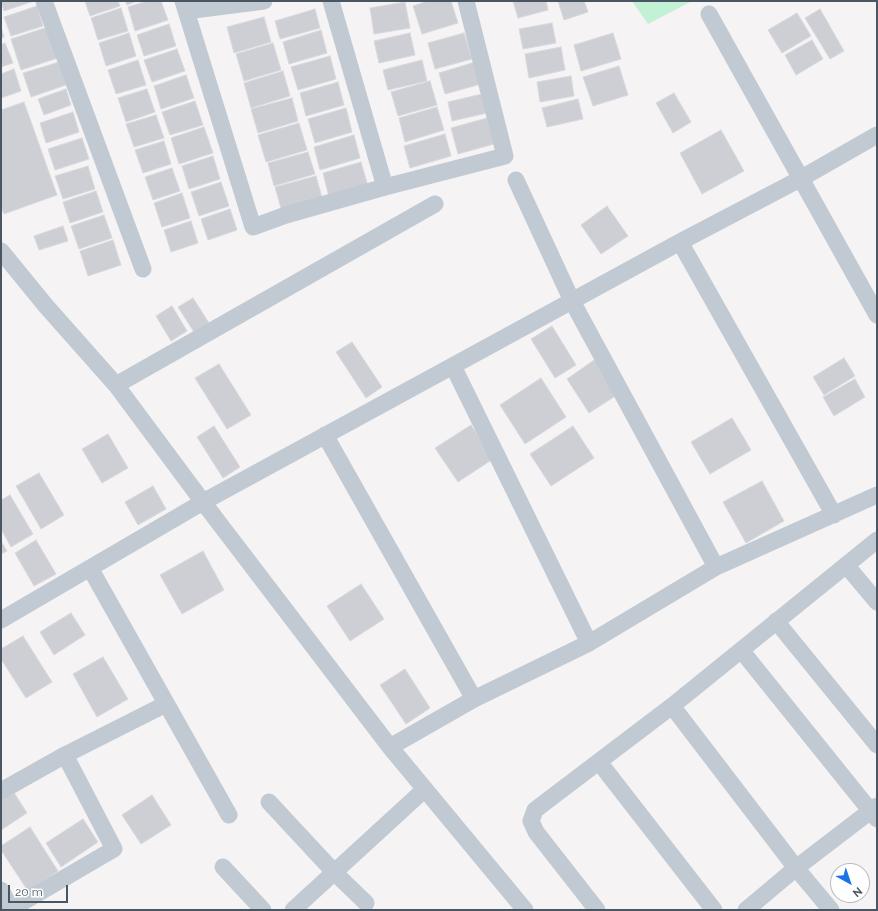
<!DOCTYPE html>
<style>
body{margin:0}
#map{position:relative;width:878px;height:911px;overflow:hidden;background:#f5f3f3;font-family:Raleway,sans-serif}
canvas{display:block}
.frame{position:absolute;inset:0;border:2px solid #4a5661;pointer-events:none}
.north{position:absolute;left:830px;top:863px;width:40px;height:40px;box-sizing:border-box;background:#fff;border:1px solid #b7bbc0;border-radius:50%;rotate:140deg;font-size:11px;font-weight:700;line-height:16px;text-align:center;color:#4a5661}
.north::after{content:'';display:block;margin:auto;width:14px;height:18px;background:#1a73e8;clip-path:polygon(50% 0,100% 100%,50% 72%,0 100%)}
.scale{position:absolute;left:8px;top:885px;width:60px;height:18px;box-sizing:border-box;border:2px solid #4a5661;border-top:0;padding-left:5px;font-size:12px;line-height:14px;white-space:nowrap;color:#4a5661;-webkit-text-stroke:3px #fff;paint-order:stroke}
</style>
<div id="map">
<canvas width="878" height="911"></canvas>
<div class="frame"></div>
<div class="north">N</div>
<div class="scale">20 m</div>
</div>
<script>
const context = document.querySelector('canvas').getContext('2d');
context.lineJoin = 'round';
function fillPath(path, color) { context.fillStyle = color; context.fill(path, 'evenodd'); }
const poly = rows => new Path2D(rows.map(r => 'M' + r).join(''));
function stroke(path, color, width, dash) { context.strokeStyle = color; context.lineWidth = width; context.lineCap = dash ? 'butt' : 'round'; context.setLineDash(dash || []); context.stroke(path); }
const green = poly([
 [632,1,692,1,648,24]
]);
const building = poly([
 [1,1,34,1,4,11,1,1],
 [85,1,118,1,120,6,90,16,85,1],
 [125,1,137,1,127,5,125,1],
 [147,1,161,1,168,20,135,31,128,7,147,1],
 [428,1,451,1,458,23,422,34,413,6,428,1],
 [513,1,546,1,548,10,518,18,513,1],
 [558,1,584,1,588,12,564,20,558,1],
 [405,2,410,28,374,34,370,8,405,2],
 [37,6,43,26,11,36,4,17,37,6],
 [121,8,128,31,98,40,91,18,121,8],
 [315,9,320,28,280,39,275,21,315,9],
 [820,9,844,51,830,59,805,18,820,9],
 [797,13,811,36,782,53,768,30,797,13],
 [264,17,271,42,234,53,227,27,264,17],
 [552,23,556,43,523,49,519,29,552,23],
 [169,24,176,46,144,56,137,35,169,24],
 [1,27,4,37,1,38,1,27],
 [48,27,58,58,21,70,11,39,48,27],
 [321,30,327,53,289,64,283,42,321,30],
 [129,33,136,56,106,66,99,43,129,33],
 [410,33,415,55,379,63,374,41,410,33],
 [464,33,472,59,435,69,428,43,464,33],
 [613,33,621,59,581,71,574,45,613,33],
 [812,40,823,59,796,75,785,55,812,40],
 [5,43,13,63,1,67,1,45,5,43],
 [273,43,281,70,244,81,236,54,273,43],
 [561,47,565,70,529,78,525,54,561,47],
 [177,49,185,71,152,82,144,60,177,49],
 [330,56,336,79,298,90,291,67,330,56],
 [138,60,146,85,116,94,108,70,138,60],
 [422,60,427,81,388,90,383,70,422,60],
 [59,62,66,85,31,97,23,73,59,62],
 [475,62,481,84,445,94,439,73,475,62],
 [619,66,628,95,593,106,583,77,619,66],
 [14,69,21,91,1,98,1,74,14,69],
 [283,71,290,96,251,108,244,83,283,71],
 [186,75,194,98,161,109,154,86,186,75],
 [571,76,574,96,540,102,537,82,571,76],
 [430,81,437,105,398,116,391,92,430,81],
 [338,82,344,105,306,116,300,93,338,82],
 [66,89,71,105,44,115,38,99,66,89],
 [147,89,155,112,126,122,118,98,147,89],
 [674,93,691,122,673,133,656,103,674,93],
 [482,94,487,113,452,121,448,102,482,94],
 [292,98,298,121,258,133,251,109,292,98],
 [578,99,583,119,547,127,542,108,578,99],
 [195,101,203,125,170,135,162,112,195,101],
 [24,102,57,195,4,214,1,207,1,110,24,102],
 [437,107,444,130,405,142,399,118,437,107],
 [346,108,352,132,315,143,308,119,346,108],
 [73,112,79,132,46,143,40,123,73,112],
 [156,115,164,138,134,147,126,124,156,115],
 [487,118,494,144,458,154,451,128,487,118],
 [299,123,307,150,266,162,258,135,299,123],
 [204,127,213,153,179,164,171,138,204,127],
 [721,130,744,171,702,194,680,153,721,130],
 [445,134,451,156,410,168,404,146,445,134],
 [354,135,360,158,320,170,314,147,354,135],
 [82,138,89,159,55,170,48,149,82,138],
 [164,141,171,164,143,173,135,150,164,141],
 [308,152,315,174,274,186,268,163,308,152],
 [213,156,220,179,189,189,182,166,213,156],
 [361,162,368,186,329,197,323,173,361,162],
 [88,166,95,189,63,199,55,176,88,166],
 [172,168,180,191,153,200,145,177,172,168],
 [316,176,323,201,282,212,275,187,316,176],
 [221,182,229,206,199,216,191,192,221,182],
 [96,191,103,212,70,223,63,202,96,191],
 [182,193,190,218,162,227,154,203,182,193],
 [607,206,628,236,601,254,581,225,607,206],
 [230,209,237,230,208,240,201,219,230,209],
 [104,215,112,238,79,249,71,226,104,215],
 [191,221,198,243,171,252,164,230,191,221],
 [63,226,68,241,39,250,34,236,63,226],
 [113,240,121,265,88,276,80,251,113,240],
 [193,298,209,323,194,332,178,307,193,298],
 [172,306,187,331,171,341,156,316,172,306],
 [552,326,576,365,555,378,531,339,552,326],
 [352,342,382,387,366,398,336,352,352,342],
 [597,358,620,393,589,413,567,379,597,358],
 [844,358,855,376,824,395,813,377,844,358],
 [219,364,251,415,227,429,195,378,219,364],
 [541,378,566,417,525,444,500,405,541,378],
 [855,379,865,397,834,416,823,397,855,379],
 [732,418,751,450,710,474,691,442,732,418],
 [471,425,493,459,458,482,435,448,471,425],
 [214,426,240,467,223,478,197,437,214,426],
 [573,426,594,458,551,486,530,454,573,426],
 [108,434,128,468,102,483,82,449,108,434],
 [39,473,64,515,41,529,16,486,39,473],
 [762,481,784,521,746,543,723,502,762,481],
 [153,486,166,509,138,525,125,502,153,486],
 [10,495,33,534,11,547,1,529,1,500,10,495],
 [36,540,56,574,34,586,15,553,36,540],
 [1,541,7,551,1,554,1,541],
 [203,551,224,590,182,614,160,575,203,551],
 [361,584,384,619,350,641,327,606,361,584],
 [71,613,85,635,54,655,40,632,71,613],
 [23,636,52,682,26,698,1,659,1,649,23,636],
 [103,657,128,699,97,717,73,674,103,657],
 [405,669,430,708,406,724,380,685,405,669],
 [13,791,27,813,1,830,1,799,13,791],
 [152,795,171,825,141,844,122,815,152,795],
 [83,819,98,842,61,867,46,843,83,819],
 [30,827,58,871,28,891,1,850,1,846,30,827]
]);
const minor = poly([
 [44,1,143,269],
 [183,1,253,227,286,215,385,187,505,156,466,1],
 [331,1,385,187],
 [186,11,264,1],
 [709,14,877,315],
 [516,180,572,301,716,567],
 [680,242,834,515],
 [1,251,46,306,116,385,203,502,390,747,525,910],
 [453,366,589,643],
 [116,385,435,204],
 [325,435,474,699],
 [846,565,877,602],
 [90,568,229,815],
 [1,620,203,502,680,242,800,179,877,135],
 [776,621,877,745],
 [741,650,877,819],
 [672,706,796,868,831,910],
 [390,747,474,699,589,643,716,567,877,495],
 [599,762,714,910],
 [1,791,65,755,166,704],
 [269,802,334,872,366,903],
 [223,867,263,910],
 [1,890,11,909,114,849,65,755],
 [293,910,425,789],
 [597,910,536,832,531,821,535,810,672,706,877,540],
 [746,910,796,868,877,806]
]);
fillPath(green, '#c3f1d5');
fillPath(building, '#cdcfd5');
stroke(building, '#d7d9de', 1);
stroke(minor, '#c1cad2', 17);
</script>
